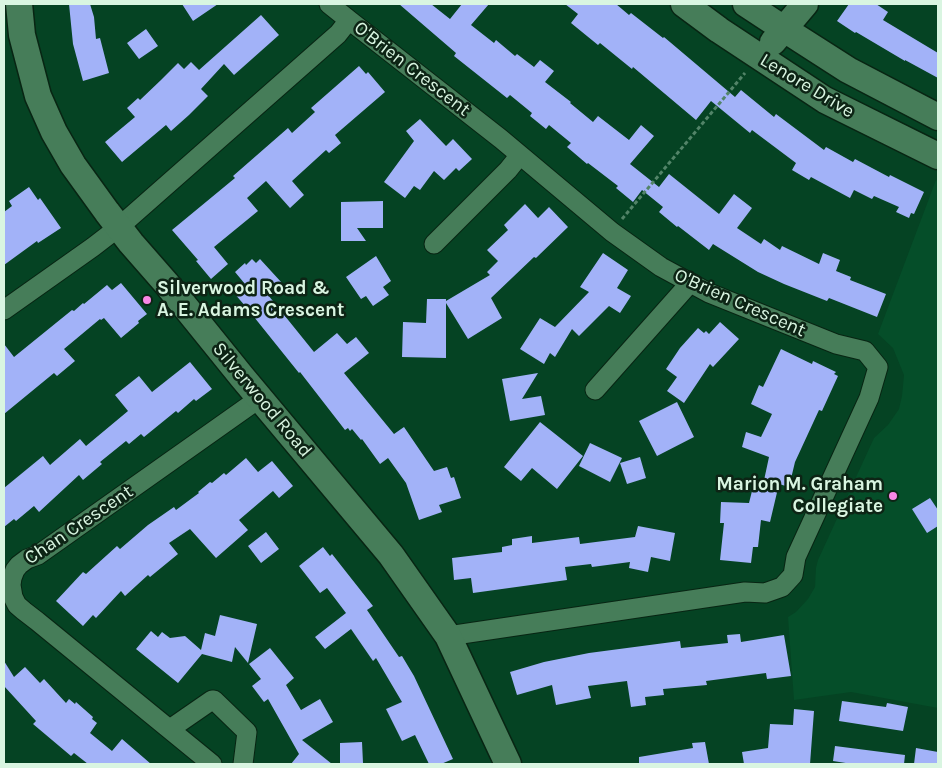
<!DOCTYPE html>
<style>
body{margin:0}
#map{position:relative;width:942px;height:768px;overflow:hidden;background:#054323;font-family:Karla,sans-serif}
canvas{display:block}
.frame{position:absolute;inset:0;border:5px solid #d9f5e1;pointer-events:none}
</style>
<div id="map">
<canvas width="942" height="768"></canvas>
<div class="frame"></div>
</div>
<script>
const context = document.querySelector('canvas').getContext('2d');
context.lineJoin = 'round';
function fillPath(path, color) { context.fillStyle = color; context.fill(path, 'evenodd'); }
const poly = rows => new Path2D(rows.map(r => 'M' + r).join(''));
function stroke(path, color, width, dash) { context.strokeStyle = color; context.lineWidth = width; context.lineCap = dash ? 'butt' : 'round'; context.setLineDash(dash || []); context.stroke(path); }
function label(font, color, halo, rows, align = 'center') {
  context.font = font + ' Karla,sans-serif'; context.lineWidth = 5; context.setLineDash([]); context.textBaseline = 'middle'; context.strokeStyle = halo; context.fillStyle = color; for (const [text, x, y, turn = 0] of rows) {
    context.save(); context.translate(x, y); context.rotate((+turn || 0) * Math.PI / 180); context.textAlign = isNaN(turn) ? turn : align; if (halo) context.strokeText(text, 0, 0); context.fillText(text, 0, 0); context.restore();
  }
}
const built = poly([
 [936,180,938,181,938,708,851,692,794,700,788,617,796,612,808,599,815,587,816,568,818,560,874,438,888,425,899,409,902,396,904,375,893,348,878,334]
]);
const building = poly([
 [69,4,90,4,94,17,96,39,100,38,109,73,83,81,73,44],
 [182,4,218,4,193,21],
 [399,4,431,4,450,19,462,4,489,4,471,25,494,43,496,40,515,56,517,54,534,67,540,60,554,71,545,82,571,102,570,103,593,122,598,116,629,140,641,125,654,136,630,164,659,187,669,174,719,214,734,194,752,208,737,228,761,244,764,239,780,250,782,246,819,264,823,253,840,260,836,271,851,277,850,280,886,294,877,317,829,298,827,301,784,284,758,272,713,244,709,250,678,226,677,227,659,212,663,207,642,190,633,202,616,188,618,186,588,163,587,164,567,147,571,143,549,125,546,129,530,116,532,113,510,95,507,98,454,56,456,53],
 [565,4,616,4,629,15,631,13,663,38,664,37,735,97,741,90,774,117,776,114,824,150,826,147,853,162,855,159,889,177,890,175,924,192,914,214,911,213,909,218,896,212,899,207,874,196,872,199,854,190,850,198,811,177,809,180,792,170,796,163,752,130,750,133,711,101,696,120,633,67,632,69,600,43,598,45,571,23,578,14],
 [849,4,876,4,888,12,883,20,938,53,938,78,905,60,905,61,856,32,855,33,837,21],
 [261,15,279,35,234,75,224,64,201,89,208,96,189,115,171,131,166,125,122,162,105,142,135,117,127,108,138,98,140,100,161,80,178,63,184,69,191,62,199,70],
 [146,29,158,46,139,59,127,43],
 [359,66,366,74,368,72,385,92,335,135,341,143,329,153,326,150,292,181,304,195,290,208,266,181,247,198,258,211,214,247,228,264,211,279,196,261,198,260,172,230,235,178,233,176,288,128,292,133,315,112,311,108],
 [420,119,446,146,453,139,472,159,459,171,456,168,444,180,434,171,420,190,414,186,405,198,384,182,414,141,406,131],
 [29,187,38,200,40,198,61,228,38,243,37,241,4,265,4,212,12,206,9,201],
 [383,201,383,228,357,228,366,241,341,241,341,202],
 [525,204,538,218,549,207,568,227,536,258,534,257,491,298,502,318,468,339,446,303,446,358,402,357,403,322,426,323,427,299,446,299,446,301,490,275,487,272,498,261,487,250,508,230,504,225],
 [603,253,628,270,617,288,631,296,620,313,609,306,579,336,572,329,555,357,550,353,544,364,520,349,540,318,555,327,589,292,580,287],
 [376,256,391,281,383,287,389,295,373,306,366,296,361,299,346,277],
 [252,259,256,263,260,259,282,283,268,295,314,352,337,333,347,344,356,337,369,353,344,373,394,434,404,427,434,471,447,467,451,478,454,477,461,498,439,505,442,512,419,520,406,483,388,458,380,464,362,439,361,440,352,429,350,431,348,428,345,430,300,372,299,373,246,307,234,293,245,284,235,272,245,263,246,265],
 [121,283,147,314,138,321,139,323,121,338,104,318,101,320,100,319,64,349,75,361,57,376,54,373,4,414,4,344,14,357,72,310,74,311,83,303,84,304,107,285,112,290],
 [720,322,739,339,713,367,710,364,684,403,667,391,677,377,666,369,680,348,698,328,704,333,706,331,709,334],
 [781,349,812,364,813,361,836,372,834,374,838,376,822,411,819,410,795,462,789,487,779,484,770,522,761,520,758,547,753,547,751,563,720,560,724,523,720,523,721,502,749,503,754,483,763,485,769,457,742,447,746,432,761,437,772,414,751,404,759,385,763,387],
 [190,362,212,389,196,401,194,399,178,413,176,411,144,437,141,434,129,444,126,441,100,462,102,464,83,480,79,475,39,512,34,506,16,521,14,519,4,527,4,488,43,456,50,465,80,439,86,446,128,411,115,395,139,376,152,392],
 [538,373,522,399,541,396,545,415,510,421,502,379],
 [677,402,694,437,657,456,639,421],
 [540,422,583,456,557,489,532,468,521,481,504,467],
 [590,443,622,458,610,482,579,466],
 [640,457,646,478,627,484,620,463],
 [246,458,258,472,272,461,293,486,279,498,273,491,239,520,248,530,216,558,190,529,169,543,178,554,150,577,148,575,125,596,121,591,96,618,93,615,83,626,56,601,83,572,86,574,117,546,120,549,148,525,174,507,176,510,199,493,198,492,210,482,212,483,224,473,226,475],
 [930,498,938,510,938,526,927,533,912,509],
 [638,526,675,533,670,561,651,557,648,572,629,568,630,562,592,567,591,564,565,567,567,580,473,593,471,578,454,580,452,558,502,552,502,547,512,545,512,539,532,536,532,543,579,537,580,544,635,537],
 [266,532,279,549,261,563,248,546],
 [323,547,330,556,332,554,373,606,367,610,399,657,402,656,414,676,453,759,441,764,429,764,415,735,402,741,386,709,402,702,376,658,373,661,351,629,325,649,315,637,346,613,327,588,320,593,299,566],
 [220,615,257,624,248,663,235,647,232,662,202,654,178,683,136,649,151,631,158,637,162,632,170,638,185,636,201,650,205,633,215,636],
 [740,634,741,642,784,635,791,676,767,679,766,673,706,681,707,685,663,689,664,695,645,697,646,705,631,707,627,681,588,686,591,698,556,705,552,685,517,695,510,672,544,662,589,653,680,641,681,648,728,643,727,635],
 [270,648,294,678,286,685,301,710,320,699,333,722,302,740,332,764,291,764,299,754,268,699,264,702,252,686,261,679,249,664],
 [4,661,14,677,25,667,40,683,44,679,66,703,69,699,75,704,76,702,93,717,92,719,97,723,90,733,112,751,122,739,151,764,88,764,74,753,71,756,33,724,36,721,4,686],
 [842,701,886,707,887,703,908,707,903,731,839,721],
 [794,709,814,711,810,764,744,764,742,752,768,748,770,724,793,725],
 [362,742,363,763,340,763,340,743],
 [705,742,709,764,639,764,639,757,693,748,692,743],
 [835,746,905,755,904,764,852,764,833,761],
 [916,748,938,752,938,764,914,764]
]);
const path = poly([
 [622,219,745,73]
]);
const street = poly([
 [329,4,349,20],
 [434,244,508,170,520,155],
 [4,310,93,247,119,227,338,34,349,20,501,139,612,232,661,267,709,293,836,344,865,351,878,367,869,398,796,557,793,575,782,587,765,593,745,592,448,636],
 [595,390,690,283],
 [170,729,212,700,214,700,247,732,243,764],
 [212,764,37,621,24,611,17,605,13,597,11,585,12,578,15,570,19,565,27,559,38,555,260,398]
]);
const secondary = poly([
 [19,4,22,35,38,96,54,132,73,165,107,212,131,243,166,283,242,377,391,555,448,636,508,764],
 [684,4,719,30,825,100,938,156],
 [746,4,784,29,848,70,938,117],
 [773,42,805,4]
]);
const markers = [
 [147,300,5,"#fa87e6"],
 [893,496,5,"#fa87e6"]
];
const streetNames = [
 ["O'Brien Crescent",412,69,38],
 ["Lenore Drive",807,86,31],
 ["O'Brien Crescent",740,303,24],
 ["Silverwood Road",262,400,50],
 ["Chan Crescent",79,525,-34]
];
const poiNames = [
 ["Silverwood Road &",157,289],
 ["A. E. Adams Crescent",157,311],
 ["Marion M. Graham",883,485,"right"],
 ["Collegiate",883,507,"right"]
];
fillPath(built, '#054e29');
fillPath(building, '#a2b2f8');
stroke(street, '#082513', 21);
stroke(secondary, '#082513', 29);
stroke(path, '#528468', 3, [4, 2.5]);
stroke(street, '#467d59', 19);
stroke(secondary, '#467d59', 26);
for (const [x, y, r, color] of markers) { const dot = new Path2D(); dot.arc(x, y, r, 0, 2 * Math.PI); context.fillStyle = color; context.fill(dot); stroke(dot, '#0d2415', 2); }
label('19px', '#d9f5e1', '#0d2415', streetNames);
label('bold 19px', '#d9f5e1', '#0d2415', poiNames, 'left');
</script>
